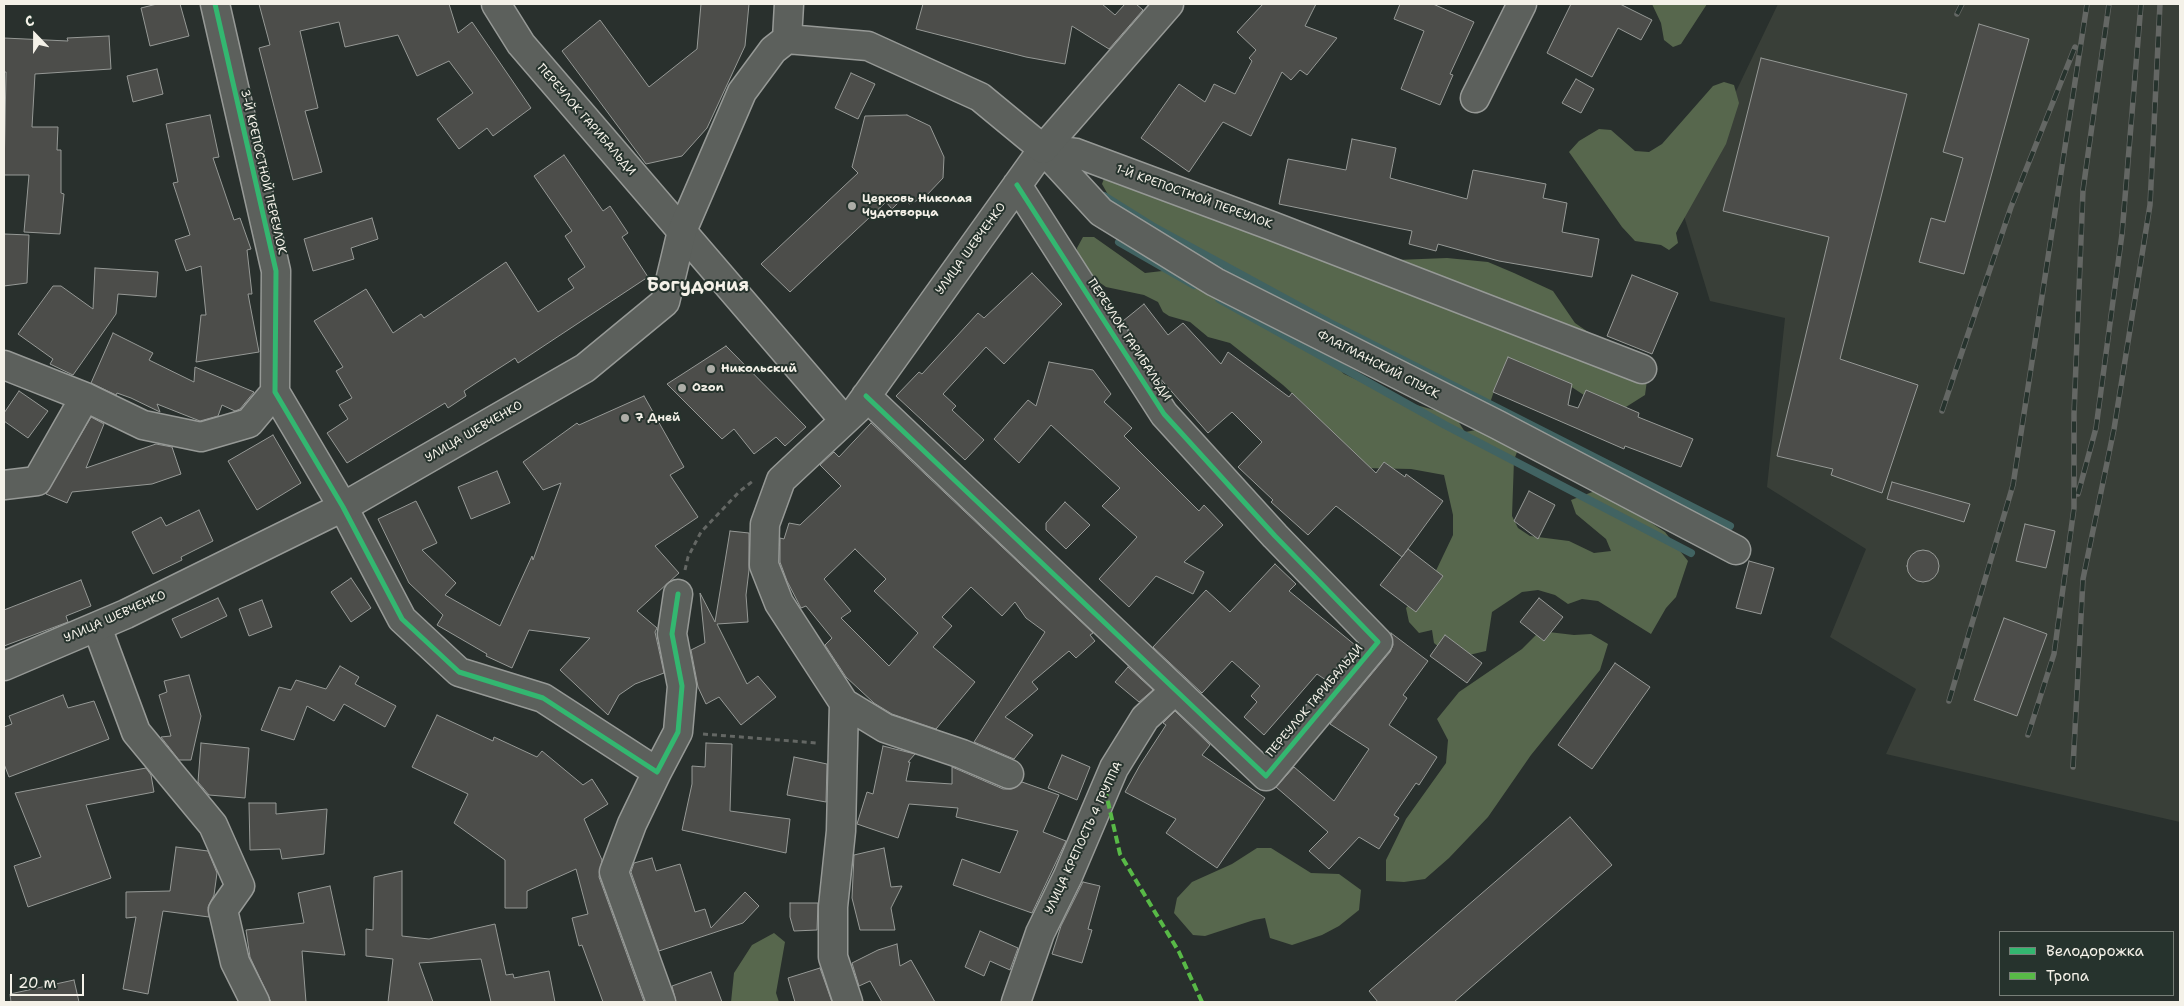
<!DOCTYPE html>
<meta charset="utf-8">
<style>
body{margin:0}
#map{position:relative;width:2184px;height:1006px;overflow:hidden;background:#29302d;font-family:"Shantell Sans",sans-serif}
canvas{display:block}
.frame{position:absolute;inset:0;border:5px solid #f4f1e8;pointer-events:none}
.legend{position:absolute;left:1999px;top:931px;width:175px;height:65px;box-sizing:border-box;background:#26332d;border:1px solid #787f78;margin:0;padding:6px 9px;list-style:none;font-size:15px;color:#f4f1e8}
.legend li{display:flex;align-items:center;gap:10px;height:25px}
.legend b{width:25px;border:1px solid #787f78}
.north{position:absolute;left:10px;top:10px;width:50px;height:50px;-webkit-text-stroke:4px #26332d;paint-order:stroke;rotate:338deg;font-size:14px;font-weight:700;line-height:20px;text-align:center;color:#f4f1e8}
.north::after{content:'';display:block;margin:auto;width:18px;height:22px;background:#f4f1e8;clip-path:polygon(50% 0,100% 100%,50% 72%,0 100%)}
.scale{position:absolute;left:10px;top:974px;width:74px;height:22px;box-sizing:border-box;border:2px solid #f4f1e8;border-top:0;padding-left:6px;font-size:15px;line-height:18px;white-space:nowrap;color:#f4f1e8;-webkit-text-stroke:4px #26332d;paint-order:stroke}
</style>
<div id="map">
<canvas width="2184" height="1006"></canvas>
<div class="frame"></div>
<ul class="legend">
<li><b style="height:6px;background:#33b770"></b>Велодорожка</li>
<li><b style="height:6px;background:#58b947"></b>Тропа</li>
</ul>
<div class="north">С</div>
<div class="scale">20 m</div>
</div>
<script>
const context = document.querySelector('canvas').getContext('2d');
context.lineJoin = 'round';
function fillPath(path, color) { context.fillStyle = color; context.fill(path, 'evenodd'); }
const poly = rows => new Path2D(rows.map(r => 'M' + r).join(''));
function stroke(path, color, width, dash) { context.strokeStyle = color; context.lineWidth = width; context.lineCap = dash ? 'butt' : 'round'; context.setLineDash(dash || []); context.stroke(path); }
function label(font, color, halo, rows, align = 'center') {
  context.font = font + ' "Shantell Sans",sans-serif'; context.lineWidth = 4; context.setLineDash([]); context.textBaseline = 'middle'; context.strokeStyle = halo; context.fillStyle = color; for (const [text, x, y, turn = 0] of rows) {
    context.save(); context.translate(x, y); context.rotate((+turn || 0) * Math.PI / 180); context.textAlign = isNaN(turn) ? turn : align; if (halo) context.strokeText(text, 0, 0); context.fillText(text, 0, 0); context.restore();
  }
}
const built = poly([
 [1778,4,2180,4,2180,822,1886,754,1916,689,1830,637,1866,549,1767,487,1785,318,1710,301,1681,206]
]);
const green = poly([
 [1652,4,1707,4,1681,44,1673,47,1664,40,1661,23],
 [1724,82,1734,85,1739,103,1726,144,1676,233,1678,243,1669,250,1661,245,1635,241,1622,227,1569,152,1579,141,1599,129,1611,130,1635,151,1649,152,1662,144,1713,86],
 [1109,165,1396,260,1447,258,1488,262,1514,273,1553,291,1575,323,1648,373,1645,395,1618,412,1590,399,1567,384,1496,385,1488,409,1344,337,1139,222,1111,200,1102,184],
 [1083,237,1094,237,1145,273,1171,270,1277,325,1303,346,1326,356,1344,374,1371,386,1392,398,1448,414,1458,421,1465,432,1476,430,1482,424,1520,444,1514,460,1512,516,1518,528,1530,536,1569,541,1594,553,1611,551,1606,539,1576,514,1571,500,1595,491,1630,509,1665,532,1688,561,1676,597,1666,608,1651,634,1598,601,1582,599,1568,604,1555,595,1538,590,1522,592,1492,612,1486,651,1469,655,1448,655,1434,643,1432,630,1419,633,1409,622,1406,608,1432,579,1453,535,1453,515,1444,475,1411,469,1364,468,1319,424,1307,407,1283,385,1230,343,1208,337,1190,322,1169,316,1163,312,1158,302,1144,295,1106,287,1086,273,1078,261,1077,248],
 [1540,631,1574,635,1591,634,1608,644,1600,670,1531,755,1488,817,1449,858,1425,879,1404,882,1386,881,1386,860,1406,819,1446,763,1448,740,1437,719,1459,692,1522,649],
 [1257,848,1271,848,1311,873,1339,874,1361,890,1359,910,1339,926,1322,935,1292,945,1270,938,1265,918,1254,920,1205,936,1193,935,1174,913,1177,898,1192,882,1232,864],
 [774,933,785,942,776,993,779,1002,731,1002,734,973,752,945]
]);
const stream = poly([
 [1104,196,1152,226,1330,323,1730,526],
 [1119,242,1194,285],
 [1219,299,1445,425,1691,553]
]);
const building = poly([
 [157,4,180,4,189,36,150,46,141,8,157,4],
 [259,4,449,4,458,33,472,22,531,108,493,136,487,128,459,149,437,119,473,93,449,61,417,76,398,35,345,47,339,22,300,31,318,108,305,111,322,172,293,180,259,48,270,45,259,4],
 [701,4,749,4,745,46,707,128,682,156,646,164,562,51,600,20,649,87,697,49,701,4],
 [923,4,1102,4,1115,15,1125,4,1136,4,1143,10,1109,49,1072,26,1065,64,1026,57,916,29,923,4],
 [1263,4,1316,4,1305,26,1337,38,1307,75,1300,70,1291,80,1282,72,1251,136,1223,122,1189,172,1141,138,1179,84,1205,102,1214,84,1235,94,1252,61,1249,58,1256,50,1237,32,1263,4],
 [1400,4,1433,4,1474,22,1450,74,1453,75,1440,105,1401,89,1424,31,1394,19,1400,4],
 [1571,4,1620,4,1652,20,1641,40,1618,28,1592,77,1547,53,1571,4],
 [1979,24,2029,39,1964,274,1919,262,1931,218,1945,222,1963,158,1943,152,1979,24],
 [109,36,111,69,35,74,32,127,58,127,57,150,61,150,61,193,64,194,60,234,24,232,29,175,4,175,6,72,4,72,4,38,68,41,67,38,109,36],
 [1761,58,1907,94,1840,359,1918,385,1882,493,1831,475,1833,469,1777,456,1829,237,1723,211,1761,58],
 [157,69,163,94,133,102,127,76,157,69],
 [851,73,875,84,858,119,835,108,851,73],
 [1576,79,1594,89,1581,113,1562,103,1576,79],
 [210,115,219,157,213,158,234,220,240,218,251,249,247,250,252,294,248,294,259,352,196,362,201,315,206,315,201,266,186,271,175,240,190,235,173,183,178,182,166,124,210,115],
 [907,115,930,126,944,157,943,178,925,197,909,204,903,198,892,209,886,202,790,292,761,264,858,173,852,167,865,116,907,115],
 [1352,139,1396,148,1390,178,1467,199,1473,170,1546,184,1543,198,1567,203,1562,232,1599,239,1592,277,1499,261,1438,244,1436,251,1409,244,1412,231,1279,204,1288,159,1346,170,1352,139],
 [564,155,603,211,610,206,628,233,622,237,648,277,518,363,515,358,476,383,464,391,466,396,448,408,445,403,347,463,327,433,348,419,339,405,352,398,336,371,343,367,314,321,366,289,393,333,421,314,424,318,506,262,538,312,574,288,568,279,585,267,565,236,572,231,534,176,564,155],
 [372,218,378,239,351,248,354,259,313,271,304,239,372,218],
 [4,234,29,235,27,283,4,286,4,234],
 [95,268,158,272,156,297,118,294,116,314,73,375,50,364,53,359,18,334,53,286,61,286,93,309,95,268],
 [1032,273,1062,304,1004,364,986,347,943,394,956,406,952,410,984,440,965,460,896,396,919,372,922,374,978,313,984,318,1032,273],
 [1632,275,1678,293,1652,354,1607,336,1632,275],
 [1144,304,1168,335,1183,323,1221,364,1228,352,1289,397,1292,393,1376,473,1384,462,1405,477,1406,474,1443,501,1402,557,1336,506,1308,535,1271,502,1273,500,1238,467,1262,442,1232,412,1208,433,1158,376,1123,321,1144,304],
 [113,333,153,353,149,360,194,382,195,367,254,392,240,409,235,411,222,405,218,416,200,421,157,404,160,412,131,398,117,393,116,395,91,383,113,333],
 [726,346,806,427,785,446,776,437,754,454,734,429,722,439,667,384,726,346],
 [1508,357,1572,384,1568,405,1578,408,1586,390,1639,413,1638,417,1693,439,1681,467,1625,446,1624,449,1493,392,1508,357],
 [1049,362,1093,370,1111,394,1104,402,1132,428,1124,436,1199,511,1204,505,1223,525,1184,562,1204,572,1193,594,1156,576,1129,607,1099,579,1137,537,1102,506,1120,488,1051,425,1019,463,994,439,1028,400,1036,406,1049,362],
 [19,391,48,411,28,438,4,421,4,413,19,391],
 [644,396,684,467,670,475,698,517,655,546,679,573,637,611,657,628,655,632,664,673,635,684,619,695,608,715,560,670,590,638,529,630,512,668,486,656,487,654,437,625,443,615,409,583,378,519,416,501,437,543,422,550,456,583,445,595,500,626,532,556,533,560,561,483,543,490,523,462,577,423,579,425,644,396],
 [91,417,104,424,86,468,156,444,172,447,181,474,152,484,72,492,67,503,46,494,91,417],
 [871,423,1093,633,1090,635,1095,641,1076,658,1069,651,1032,682,1038,689,1005,717,1033,735,1014,759,974,742,1045,632,1026,618,1015,602,1002,616,971,587,942,617,952,626,933,647,975,682,936,729,892,714,874,703,846,677,825,645,832,638,806,606,801,608,787,581,780,562,780,538,784,539,789,523,800,525,841,486,820,465,834,452,839,457,871,423],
 [855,549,886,579,874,591,918,633,889,666,841,618,851,611,824,579,855,549],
 [273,435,301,483,257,510,228,461,273,435],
 [497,471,510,503,471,519,458,487,497,471],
 [1892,482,1970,504,1964,522,1887,499,1892,482],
 [1529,491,1555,505,1538,539,1514,521,1529,491],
 [1065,502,1090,525,1066,549,1046,530,1046,523,1065,502],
 [199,510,213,541,181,557,182,560,153,574,132,532,161,517,166,526,199,510],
 [2025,524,2055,531,2046,568,2016,561,2025,524],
 [730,531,749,533,749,570,746,595,748,622,717,624,747,684,758,676,776,697,741,725,719,697,706,704,698,687,691,650,705,643,700,593,715,622,730,531],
 [1408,549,1443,576,1416,612,1380,585,1408,549],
 '1907 566a16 16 0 1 1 32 0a16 16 0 1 1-32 0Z',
 [1749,561,1774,568,1761,614,1736,608,1749,561],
 [1275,564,1296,584,1289,591,1355,645,1326,680,1317,674,1264,735,1244,717,1257,702,1251,696,1260,686,1232,661,1202,693,1153,647,1206,590,1230,612,1275,564],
 [351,578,371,608,351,622,331,592,351,578],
 [81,580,91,606,66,616,68,622,4,646,4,610,81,580],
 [218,598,227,616,181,638,172,619,218,598],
 [1539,598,1563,617,1544,641,1520,622,1539,598],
 [262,600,272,627,249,636,239,609,262,600],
 [2004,618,2047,634,2017,716,1974,700,2004,618],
 [1391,633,1428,661,1403,695,1407,698,1389,725,1437,757,1419,785,1416,783,1394,815,1399,818,1379,849,1359,837,1329,869,1309,851,1328,832,1276,787,1294,767,1334,801,1369,749,1330,724,1390,652,1393,645,1391,633],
 [1445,635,1482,663,1467,683,1430,656,1445,635],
 [1615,663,1650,687,1592,769,1558,745,1615,663],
 [340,666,359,677,355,684,396,706,385,727,344,704,334,721,307,706,294,740,261,730,279,687,291,690,296,680,326,689,340,666],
 [1128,667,1153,690,1139,702,1115,682,1128,667],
 [189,675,201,716,191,760,179,760,161,737,171,736,159,695,167,692,164,681,189,675],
 [63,695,68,708,94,701,109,739,9,777,4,764,4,727,12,724,9,716,63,695],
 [1175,711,1210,745,1202,755,1265,798,1217,868,1166,833,1176,819,1125,792,1140,765,1166,725,1163,723,1175,711],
 [437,715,493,741,494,737,537,757,542,751,583,785,592,779,608,804,584,819,602,860,599,877,644,1002,603,1002,582,945,579,946,572,918,588,914,576,869,527,891,527,908,505,908,505,860,454,823,468,794,412,767,437,715],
 [201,743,249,748,245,798,209,795,198,782,201,743],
 [706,743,732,744,730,811,790,819,786,853,682,830,692,784,692,766,705,767,706,743],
 [883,746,915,754,908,762,910,762,906,781,952,784,952,767,1003,789,1011,789,1022,782,1059,795,1043,832,1066,841,1032,913,953,885,962,859,1000,873,1018,831,956,817,958,808,909,804,898,838,857,824,867,792,873,794,883,746],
 [1062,755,1090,767,1077,800,1048,788,1062,755],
 [794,757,827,764,826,802,787,795,794,757],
 [146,768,151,775,154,792,86,805,111,878,28,907,14,866,41,857,15,793,146,768],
 [249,803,276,803,276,814,327,809,324,854,282,859,280,849,250,850,249,803],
 [1570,817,1612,865,1454,1002,1378,1002,1369,991,1570,817],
 [176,847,208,851,217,873,214,895,208,907,209,917,163,911,148,994,123,989,136,917,126,918,126,892,170,891,176,847],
 [884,848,891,887,902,886,891,908,895,930,860,930,852,898,854,855,884,848],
 [652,858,656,871,680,864,695,912,705,909,711,928,745,892,759,906,743,923,659,951,631,872,634,863,652,858],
 [402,871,402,936,429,939,495,924,506,975,513,974,514,978,549,971,555,1002,491,1002,481,959,419,963,433,1002,388,1002,393,959,366,956,366,929,373,930,374,877,402,871],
 [1083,882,1100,886,1088,929,1092,930,1082,963,1052,954,1061,926,1083,882],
 [330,886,345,955,302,951,306,1002,271,1002,250,957,246,930,304,923,298,893,330,886],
 [790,903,818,903,817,930,794,931,790,917,790,903],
 [980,931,1018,948,1010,970,990,961,984,976,965,967,980,931],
 [897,944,900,966,911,960,935,1002,882,1002,870,981,859,986,852,963,878,950,897,944],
 [820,968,832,1002,795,1002,788,978,820,968],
 [711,972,722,1002,676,1002,672,986,711,972],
 [74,980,79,1002,11,1002,10,994,74,980]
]);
const path = poly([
 [685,570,688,557,701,532,740,491,753,481],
 [703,734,817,743]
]);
const minor = poly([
 [215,4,276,271,275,392,343,507,402,619,459,672,543,698,657,772,678,732,682,686,672,634,678,594],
 [496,4,521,44,844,420],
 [1475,98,1522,4],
 [1043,149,1101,212,1215,282,1498,425,1736,550],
 [1043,149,1076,153,1272,226,1642,369],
 [4,365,85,397,143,425,201,437,249,423,275,392],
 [866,396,1266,776,1378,642,1275,536,1164,414,1017,185],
 [4,485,37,481,85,397],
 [97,627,136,732,213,825,240,886,223,910,235,962,255,1002],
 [844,703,841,831,833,907,833,957,848,1002],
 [657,772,632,824,614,872,661,1002],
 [1009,774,962,754,885,728,844,703,779,603,764,565,765,524,781,480,857,409,1043,149],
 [1016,1002,1040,933,1068,876,1114,768,1145,718,1170,695,1177,692]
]);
const tertiary = poly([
 [787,39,868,46,980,97,1043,149,1169,4],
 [787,39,789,4],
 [4,666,126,614,343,507,585,368,665,302,682,231,742,92,773,50,787,39]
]);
const rail = poly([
 [1957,14,1962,4],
 [1942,411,2011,207,2075,47],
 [2078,494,2096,428,2122,234,2141,4],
 [1949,701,2013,485,2087,4],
 [2028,735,2054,654,2074,508,2074,414,2083,190,2109,4],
 [2073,767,2083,579,2114,429,2150,205,2160,4]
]);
const quiet = poly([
 [1105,789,1120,854,1179,952,1202,1002]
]);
const cycleway = poly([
 [215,4,276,271,275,392,343,507,402,619,459,672,543,698,657,772,678,732,682,686,672,634,678,594],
 [866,396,1266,776,1378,642,1275,536,1164,414,1017,185]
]);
const markers = [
 [852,206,5,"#adada7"],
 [711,369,5,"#adada7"],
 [682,388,5,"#adada7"],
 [625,418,5,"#adada7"]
];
const streetNames = [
 ["ПЕРЕУЛОК ГАРИБАЛЬДИ",586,120,49],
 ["3-Й КРЕПОСТНОЙ ПЕРЕУЛОК",263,172,77],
 ["1-Й КРЕПОСТНОЙ ПЕРЕУЛОК",1194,197,20],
 ["УЛИЦА ШЕВЧЕНКО",971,249,-54],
 ["ПЕРЕУЛОК ГАРИБАЛЬДИ",1129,340,57],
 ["ФЛАГМАНСКИЙ СПУСК",1378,365,27],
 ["УЛИЦА ШЕВЧЕНКО",474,432,-30],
 ["УЛИЦА ШЕВЧЕНКО",115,617,-24],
 ["ПЕРЕУЛОК ГАРИБАЛЬДИ",1315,701,-50],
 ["УЛИЦА КРЕПОСТЬ 4 ГРУППА",1084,838,-65]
];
const poiNames = [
 ["Церковь Николая",862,199],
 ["Чудотворца",862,213],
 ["Никольский",721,369],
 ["Ozon",692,388],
 ["7 Дней",635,418]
];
const districtNames = [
 ["Богудония",698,286]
];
fillPath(built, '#393f38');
fillPath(green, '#57674d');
stroke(stream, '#416362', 8);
fillPath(building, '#4c4d4a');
stroke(building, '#969996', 1);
stroke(minor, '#969996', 31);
stroke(tertiary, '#969996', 31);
stroke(path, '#646764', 3, [5, 4]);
stroke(minor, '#5c605c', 28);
stroke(tertiary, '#5c605c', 28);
stroke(rail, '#646764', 5.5);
stroke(rail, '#26332d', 4, [11]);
stroke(quiet, '#58b947', 4, [8, 4]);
stroke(cycleway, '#33b770', 5);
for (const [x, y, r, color] of markers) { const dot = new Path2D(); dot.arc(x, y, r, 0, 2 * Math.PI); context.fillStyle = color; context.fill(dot); stroke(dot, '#26332d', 2); }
label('12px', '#f4f1e8', '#26332d', streetNames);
label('bold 12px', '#f4f1e8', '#26332d', poiNames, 'left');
label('bold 18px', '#f4f1e8', '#26332d', districtNames);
</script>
